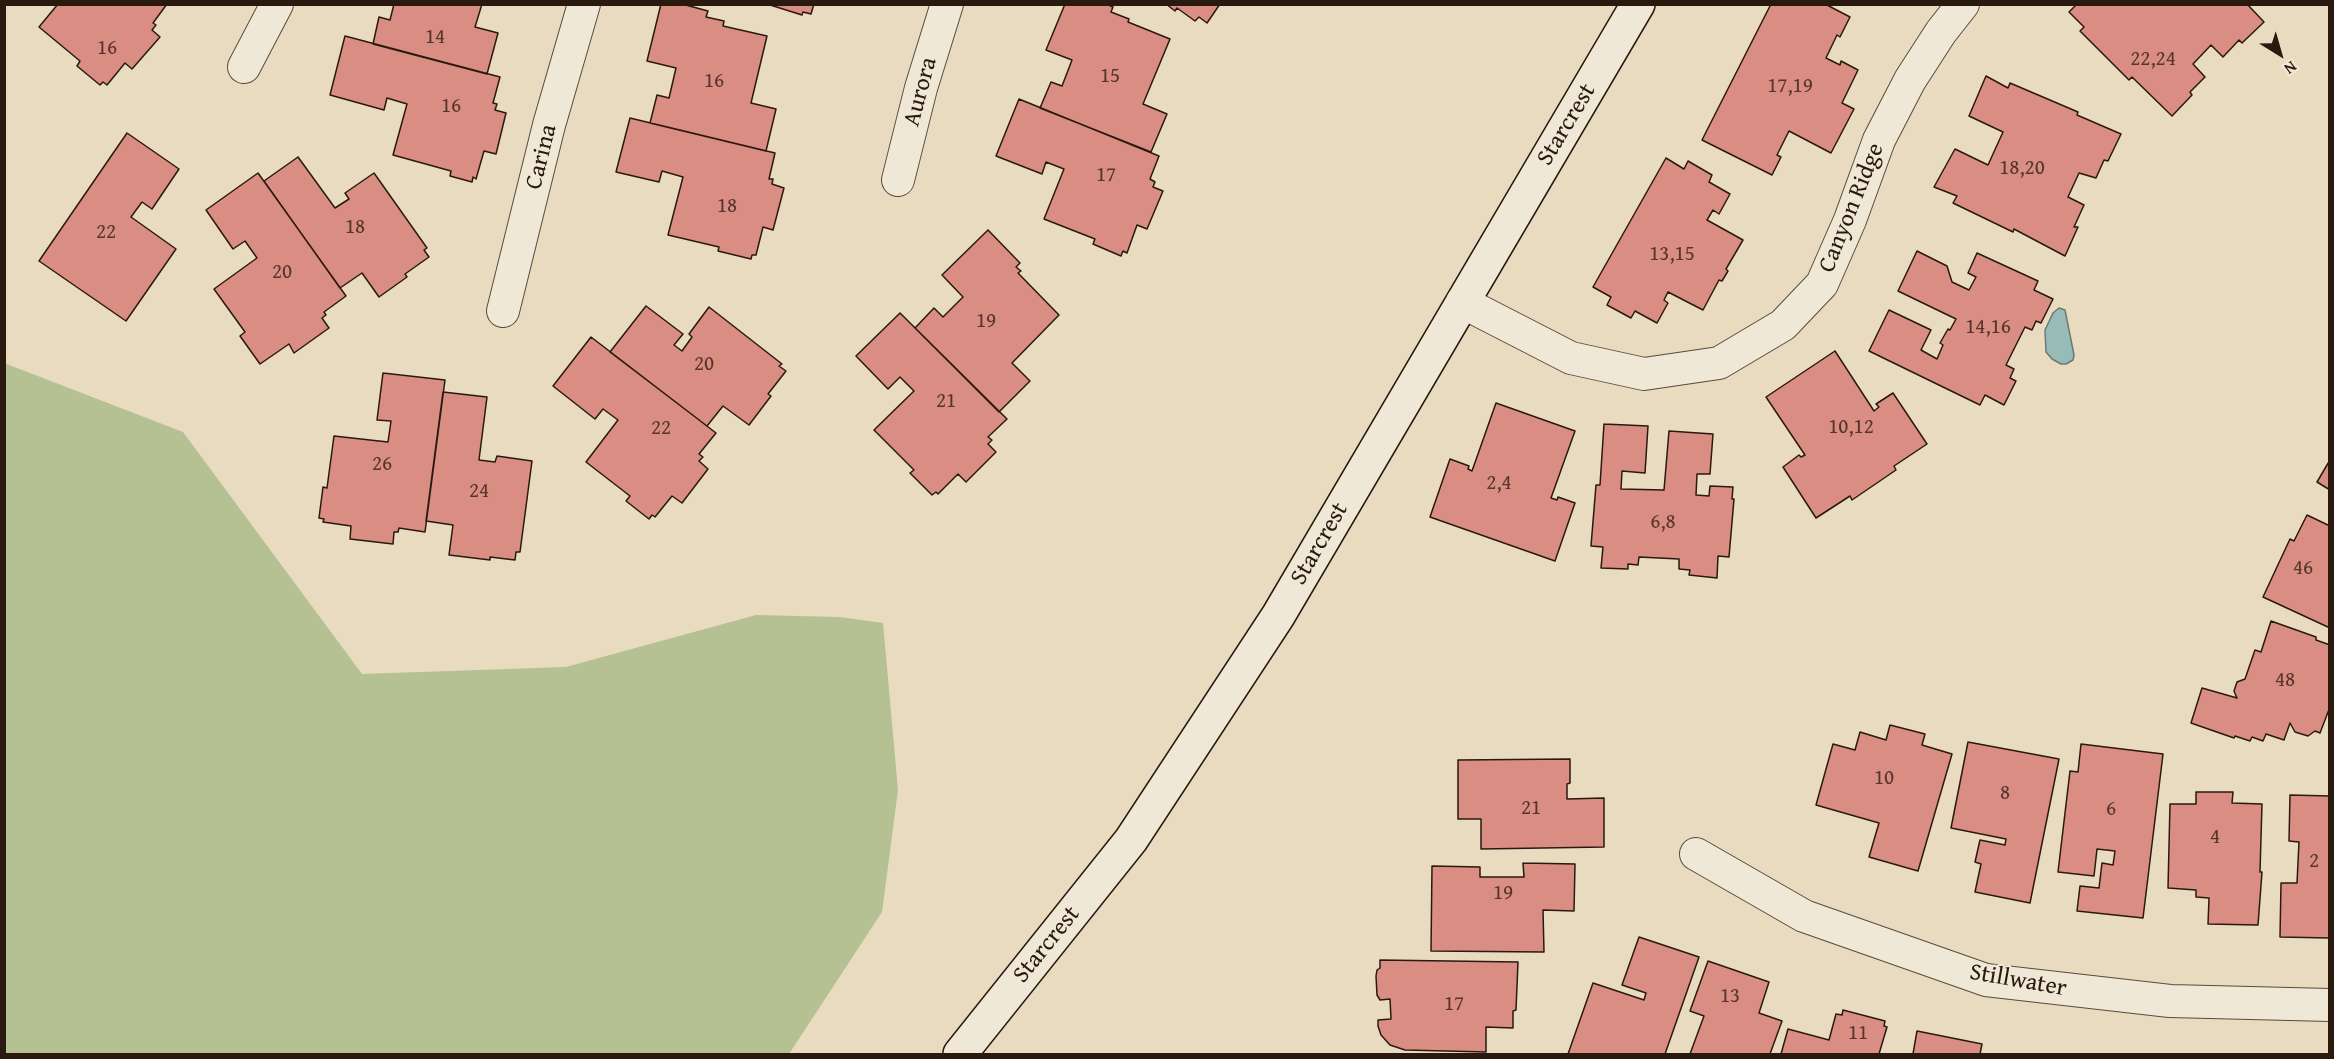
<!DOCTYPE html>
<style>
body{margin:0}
#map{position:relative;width:2334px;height:1059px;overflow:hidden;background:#e8dbc0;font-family:"Gentium Book Plus",serif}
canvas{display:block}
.frame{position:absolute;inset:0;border:6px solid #2a190f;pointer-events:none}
.north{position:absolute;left:2250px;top:24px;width:60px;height:60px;-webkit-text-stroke:4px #f0e8d6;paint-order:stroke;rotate:143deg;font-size:16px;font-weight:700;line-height:24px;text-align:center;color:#2a190f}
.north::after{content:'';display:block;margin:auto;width:21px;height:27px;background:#2a190f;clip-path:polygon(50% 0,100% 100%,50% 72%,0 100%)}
</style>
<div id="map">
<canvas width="2334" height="1059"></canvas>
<div class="frame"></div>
<div class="north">N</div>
</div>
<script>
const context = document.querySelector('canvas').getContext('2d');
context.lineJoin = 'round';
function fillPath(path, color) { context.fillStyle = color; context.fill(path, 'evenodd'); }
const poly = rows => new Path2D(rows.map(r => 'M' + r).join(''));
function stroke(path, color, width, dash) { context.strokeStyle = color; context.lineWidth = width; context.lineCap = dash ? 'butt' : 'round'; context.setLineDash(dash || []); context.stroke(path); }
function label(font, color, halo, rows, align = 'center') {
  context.font = font + ' "Gentium Book Plus",serif'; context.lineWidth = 4.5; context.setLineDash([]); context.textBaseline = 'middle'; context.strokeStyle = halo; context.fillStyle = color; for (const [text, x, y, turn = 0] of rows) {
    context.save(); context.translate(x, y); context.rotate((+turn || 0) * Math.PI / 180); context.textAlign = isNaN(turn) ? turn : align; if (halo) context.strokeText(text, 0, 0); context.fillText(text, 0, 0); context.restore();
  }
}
const green = poly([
 [4,363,183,432,362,674,566,667,756,615,839,617,883,623,898,790,882,912,789,1054,5,1054]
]);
const water = poly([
 [2059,308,2065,310,2074,355,2073,360,2066,364,2061,364,2052,359,2046,352,2045,330,2053,313,2059,308]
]);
const building = poly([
 [58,4,167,4,153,23,156,25,152,30,160,37,132,69,125,63,107,85,103,82,100,85,77,66,80,61,39,27,58,4],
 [394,4,482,4,475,27,498,33,487,74,373,44,379,17,390,20,394,4],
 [661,4,682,4,708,11,706,17,724,21,723,26,767,36,751,103,776,109,766,151,650,123,657,95,669,98,676,68,647,61,661,4],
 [767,4,814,4,811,14,803,12,802,15,767,4],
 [1065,4,1106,4,1113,7,1111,12,1129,19,1128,22,1170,39,1143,104,1167,114,1151,152,1040,108,1051,82,1062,86,1072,60,1046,50,1065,4],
 [1166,4,1220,4,1207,23,1199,17,1195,21,1177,8,1175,11,1166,4],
 [1771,4,1825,4,1850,17,1840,37,1837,35,1826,58,1840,65,1841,61,1858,70,1842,103,1854,109,1831,153,1789,131,1777,155,1781,157,1772,175,1702,140,1771,4],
 [2077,4,2247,4,2264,22,2242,43,2239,40,2223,57,2211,45,2193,64,2205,77,2190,92,2192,95,2172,116,2132,77,2129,80,2080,31,2084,27,2069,12,2077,4],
 [345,36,500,77,493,103,497,104,495,110,506,113,496,154,484,151,476,179,473,177,472,182,450,176,451,171,393,155,407,104,387,98,384,110,330,95,345,36],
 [1986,76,2008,88,2010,83,2078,112,2077,115,2121,134,2108,161,2104,160,2096,178,2079,173,2068,197,2084,205,2074,227,2078,227,2065,256,2014,229,2013,232,1953,203,1957,196,1934,187,1955,149,1988,165,2003,132,1969,116,1986,76],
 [1019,99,1159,156,1150,179,1155,182,1153,187,1163,191,1147,229,1137,225,1127,253,1123,251,1121,256,1093,244,1095,239,1044,219,1064,169,1046,162,1042,174,996,156,1019,99],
 [630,118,775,153,769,179,773,179,772,184,784,188,773,230,763,227,756,255,752,255,751,259,718,251,719,247,668,235,683,177,662,171,659,182,616,172,630,118],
 [127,133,179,169,152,209,142,202,131,217,176,249,126,321,39,261,127,133],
 [298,157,335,208,349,199,345,193,374,173,427,248,424,250,429,257,405,274,407,277,379,297,362,273,340,288,264,181,298,157],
 [1666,158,1684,169,1688,161,1712,175,1709,182,1730,194,1719,214,1713,210,1707,220,1743,240,1726,269,1728,271,1722,281,1719,280,1703,310,1668,292,1664,300,1668,303,1657,323,1635,311,1631,318,1607,305,1611,297,1593,287,1666,158],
 [258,173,346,296,324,312,326,315,322,318,329,328,294,353,289,344,260,364,240,336,245,332,214,289,257,258,245,241,233,249,206,210,258,173],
 [988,230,1020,263,1016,267,1021,271,1018,273,1059,315,1012,363,1030,381,999,412,915,328,934,308,943,317,963,297,942,275,988,230],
 [1917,251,1947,266,1952,282,1969,290,1976,277,1968,273,1977,253,2038,281,2034,290,2053,299,2041,323,2036,321,2032,330,2025,327,2006,365,2014,369,2010,378,2016,381,2004,405,1985,395,1980,405,1869,351,1889,310,1931,330,1921,350,1937,359,1943,345,1940,343,1948,329,1950,330,1956,319,1898,291,1917,251],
 [646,306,683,334,674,345,682,351,692,337,689,334,709,307,782,364,779,366,786,371,768,394,771,396,749,425,723,406,707,426,610,352,646,306],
 [900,313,1007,419,988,437,992,440,988,444,996,452,966,482,958,474,938,494,936,492,932,495,910,473,914,470,874,430,914,391,900,377,888,389,856,356,900,313],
 [591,337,716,433,699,454,703,457,699,461,708,469,682,503,672,496,655,517,652,515,649,519,626,501,630,496,586,462,618,420,603,409,595,419,553,386,591,337],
 [1835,351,1874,411,1879,407,1876,404,1893,393,1927,444,1894,466,1896,470,1852,500,1850,496,1816,518,1783,467,1799,455,1801,457,1805,455,1766,397,1835,351],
 [383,373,445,380,425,532,399,528,398,532,394,532,393,544,350,539,351,526,323,522,324,519,319,518,323,487,327,488,334,436,388,442,391,421,377,420,383,373],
 [443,392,487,397,479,460,495,462,497,456,532,461,520,552,516,552,515,560,490,557,490,560,449,555,453,525,426,521,443,392],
 [1496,403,1575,431,1551,498,1557,500,1558,497,1575,503,1555,561,1430,517,1450,459,1469,466,1468,469,1472,471,1496,403],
 [1604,424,1648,426,1645,473,1622,471,1621,489,1664,490,1669,431,1713,434,1710,474,1697,474,1696,495,1709,496,1710,486,1733,487,1732,499,1734,499,1729,557,1718,556,1717,578,1689,575,1690,570,1679,569,1679,559,1639,557,1638,565,1628,564,1628,569,1601,568,1603,547,1591,546,1596,485,1600,485,1604,424],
 [2330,460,2330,490,2317,482,2330,460],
 [2307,515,2330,526,2330,628,2263,597,2290,539,2294,541,2307,515],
 [2271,621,2316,637,2316,640,2330,645,2330,707,2320,733,2315,731,2308,736,2295,732,2290,723,2284,740,2266,734,2263,741,2252,737,2250,741,2235,736,2234,738,2191,723,2202,688,2237,698,2234,691,2237,682,2245,679,2255,650,2261,652,2271,621],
 [1890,725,1925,734,1922,745,1952,754,1918,871,1869,857,1879,823,1816,805,1833,744,1855,750,1860,732,1886,740,1890,725],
 [1968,742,2059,759,2030,903,1975,892,1981,864,1975,862,1980,840,2005,845,2006,839,1951,828,1968,742],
 [2081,744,2163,754,2143,918,2077,911,2080,886,2099,888,2102,863,2113,865,2115,851,2097,849,2094,876,2058,872,2070,771,2078,772,2081,744],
 [1570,759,1570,783,1567,784,1567,799,1604,798,1604,847,1481,849,1481,819,1458,819,1458,760,1570,759],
 [2196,792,2233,792,2232,803,2262,804,2260,872,2262,872,2258,925,2208,924,2209,898,2196,897,2196,890,2168,888,2170,804,2196,804,2196,792],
 [2290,795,2330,796,2330,938,2280,937,2281,883,2297,883,2299,842,2289,841,2290,795],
 [1523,863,1575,864,1574,911,1543,910,1544,952,1431,951,1432,866,1480,867,1480,877,1524,877,1523,863],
 [1639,937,1699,957,1665,1054,1568,1054,1593,983,1644,1000,1646,993,1622,985,1639,937],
 [1380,960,1518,962,1516,1010,1513,1011,1513,1028,1486,1027,1486,1052,1405,1050,1390,1045,1381,1035,1378,1026,1378,1020,1391,1019,1390,999,1380,1000,1377,995,1376,976,1377,970,1380,968,1380,960],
 [1708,961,1769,982,1759,1013,1782,1021,1770,1054,1690,1054,1704,1016,1690,1011,1708,961],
 [1843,1010,1885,1021,1884,1026,1887,1027,1879,1054,1781,1054,1788,1029,1829,1040,1836,1014,1842,1015,1843,1010],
 [1917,1031,1982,1044,1980,1054,1913,1054,1917,1031]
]);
const street = poly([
 [244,67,277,4],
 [898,180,921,88,947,4],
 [1462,302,1571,358,1644,374,1719,363,1783,325,1822,284,1850,220,1879,140,1910,80,1941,32,1963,4],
 [503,311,549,125,584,4],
 [1696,854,1804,916,1986,980,2170,1001,2330,1005]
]);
const secondary = poly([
 [960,1054,1131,840,1278,616,1638,4]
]);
const numberNames = [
 ["14",435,38],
 ["16",107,49],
 ["22,24",2153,60],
 ["15",1110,77],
 ["16",714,82],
 ["17,19",1790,87],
 ["16",451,107],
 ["18,20",2022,169],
 ["17",1106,176],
 ["18",727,207],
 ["18",355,228],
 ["22",106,233],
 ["13,15",1672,255],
 ["20",282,273],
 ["19",986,322],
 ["14,16",1988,328],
 ["20",704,365],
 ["21",946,402],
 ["10,12",1851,428],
 ["22",661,429],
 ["26",382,465],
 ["2,4",1499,484],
 ["24",479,492],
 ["6,8",1663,523],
 ["46",2303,569],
 ["48",2285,681],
 ["10",1884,779],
 ["8",2005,794],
 ["21",1531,809],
 ["6",2111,810],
 ["4",2215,838],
 ["2",2314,862],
 ["19",1503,894],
 ["13",1730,997],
 ["17",1454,1005],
 ["11",1858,1034]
];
const streetNames = [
 ["Aurora",921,92,-75],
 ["Starcrest",1567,125,-59],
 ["Carina",542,157,-76],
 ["Canyon Ridge",1852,208,-68],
 ["Starcrest",1320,544,-60],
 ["Starcrest",1047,945,-51],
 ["Stillwater",2018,981,10]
];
fillPath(green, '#b5c093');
fillPath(water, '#97bbb6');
stroke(water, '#6b7a73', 1.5);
fillPath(building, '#da8d83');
stroke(building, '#2a190f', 1.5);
stroke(street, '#5a4a3b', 34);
stroke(secondary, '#2a190f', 36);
stroke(street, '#f0e8d6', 32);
stroke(secondary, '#f0e8d6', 33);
label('21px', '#56362c', null, numberNames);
label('24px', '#2a190f', '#f0e8d6', streetNames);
</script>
